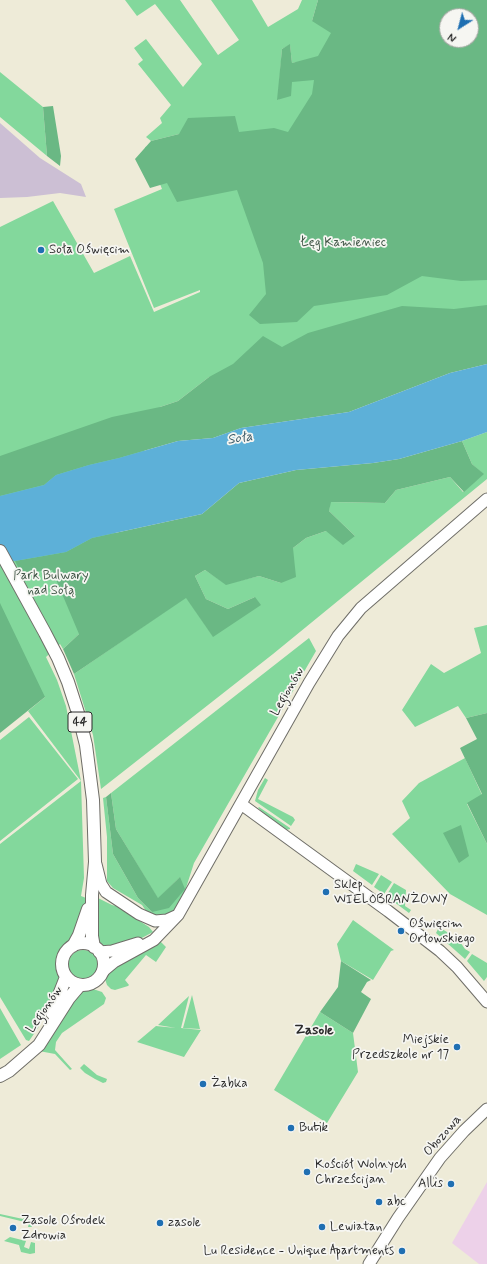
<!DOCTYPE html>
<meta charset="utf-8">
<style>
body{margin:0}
#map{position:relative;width:487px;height:1264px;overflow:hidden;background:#eeebd8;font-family:Mynerve,sans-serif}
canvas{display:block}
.north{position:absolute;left:439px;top:8px;width:40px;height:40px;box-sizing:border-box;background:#f6f6f2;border:1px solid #a5a5a2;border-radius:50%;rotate:216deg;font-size:11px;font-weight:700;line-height:16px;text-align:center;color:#2b2b2b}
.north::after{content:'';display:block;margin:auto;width:14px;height:18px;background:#1f6fb2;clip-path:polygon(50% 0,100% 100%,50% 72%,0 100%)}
</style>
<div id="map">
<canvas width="487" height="1264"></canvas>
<div class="north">N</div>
</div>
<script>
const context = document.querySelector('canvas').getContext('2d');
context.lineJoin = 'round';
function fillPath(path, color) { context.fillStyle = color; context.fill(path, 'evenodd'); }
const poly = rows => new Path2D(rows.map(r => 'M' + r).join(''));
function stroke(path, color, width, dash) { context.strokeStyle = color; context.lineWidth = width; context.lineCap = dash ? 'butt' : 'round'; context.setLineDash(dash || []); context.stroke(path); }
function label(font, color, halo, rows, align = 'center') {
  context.font = font + ' Mynerve,sans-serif'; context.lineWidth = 3.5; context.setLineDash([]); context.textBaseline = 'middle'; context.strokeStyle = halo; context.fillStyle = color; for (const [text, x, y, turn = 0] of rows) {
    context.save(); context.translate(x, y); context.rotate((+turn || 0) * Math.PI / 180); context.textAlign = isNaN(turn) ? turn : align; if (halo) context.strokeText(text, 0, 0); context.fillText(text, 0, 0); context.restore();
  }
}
const built = poly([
 [487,1182,487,1264,479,1264,452,1243]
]);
const industrial = poly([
 [0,123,40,158,81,184,86,197,60,193,27,197,0,198]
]);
const green = poly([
 [125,0,180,0,218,55,239,40,211,0,252,0,268,27,298,9,302,0,318,0,312,21,487,0,487,354,209,377,178,401,160,407,79,634,63,649,60,644,46,657,57,680,66,706,81,781,84,878,81,896,86,898,78,934,73,940,63,948,59,956,57,968,60,978,38,1028,29,1041,26,1040,0,997,0,844,81,781,28,711,45,697,0,696,0,227,53,201,94,273,130,256,154,312,200,292,200,290,154,308,114,209,162,189,145,147,238,127,179,134,151,141,146,137,162,123,160,118,171,105,138,64,143,60,134,48,146,39,183,87,202,64,155,4,137,16],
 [447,16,471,16,471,40,447,40],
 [290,45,292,63,298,62,278,100,282,49],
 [0,72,43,107,47,156,0,117],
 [487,432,487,479,273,654,101,789,93,735,74,674,186,597,213,636,255,597,228,609,206,599,195,576,205,570,226,584,259,576,281,583,293,548,306,538,326,531,355,536,329,511,330,502,385,503,396,490,450,477,463,492,483,474,472,464,462,441],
 [487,625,487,713,466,718,458,706,415,727,402,710,431,664,444,673,481,653,474,628],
 [309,638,316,651,194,863,185,891,175,910,163,917,153,916,146,911,142,905,113,888,107,881,107,837,103,798,106,797,113,854,138,898,152,912,180,877,158,899,116,829,111,793],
 [29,717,78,779,0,841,0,740],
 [465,758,482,795,467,804,487,844,487,915,450,894,392,834,410,818,402,801,419,783],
 [265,778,268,780,258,799,293,817,295,820,291,826,255,801,258,790],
 [259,807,290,828,290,829,286,830,273,822,258,808],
 [356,864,379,874,372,885,353,871],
 [381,875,392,882,384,894,374,887],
 [394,883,406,890,405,906,411,910,409,913,386,896],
 [98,898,112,905,116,906,149,927,153,932,138,940,110,948,103,945,97,939,95,931],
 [353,920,394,950,391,951,373,980,341,961,337,944],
 [439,927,450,934,445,941,436,933],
 [452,935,458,939,465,949,470,952,465,959,447,943],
 [160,941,166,947,156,962,146,955,125,980,129,985,128,986,115,990,111,989,107,985,105,979,107,971],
 '68 965a15 15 0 1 1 30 0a15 15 0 1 1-30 0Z',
 [472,954,487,963,487,977,484,981,467,961],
 [90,988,102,992,106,998,104,1004,62,1033,56,1042,55,1050,72,1069,70,1070,55,1054,39,1051,77,993],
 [192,995,200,1029,183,1028],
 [189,996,181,1028,201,1030,184,1057,137,1042,156,1026,176,1028,158,1025],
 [0,1008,21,1045,0,1059],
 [320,1012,353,1033,358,1072,327,1123,274,1090],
 [84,1064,97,1075,107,1079,106,1082,103,1083,95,1079,85,1073,80,1068],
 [0,1214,23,1219,25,1216,30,1220,32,1227,28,1227,29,1223,0,1216],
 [10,1237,26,1241,24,1247,29,1249,31,1242,35,1243,35,1253,30,1254,21,1252,19,1245,4,1241]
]);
const forest = poly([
 [318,0,487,0,487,280,461,281,422,276,387,295,314,306,297,322,260,324,249,315,266,294,263,263,237,190,177,202,167,183,150,188,135,159,151,141,179,134,188,118,235,116,239,132,274,128,288,132,312,94,314,80,292,82,291,96,277,100,282,49,290,44,292,63,318,56,331,33,312,21],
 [447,16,471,16,471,40,447,40],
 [53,106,61,156,60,166,47,156,43,107],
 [487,305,487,364,450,373,349,412,241,428,213,438,178,441,119,458,89,465,56,475,44,485,0,496,0,456,112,417,160,407,178,401,209,377,233,364,263,336,282,347,308,333,402,306,454,309],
 [462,441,472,464,484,474,464,492,450,477,396,490,385,503,331,502,329,511,355,536,343,545,326,531,306,538,293,548,296,577,281,583,259,576,226,585,205,570,195,576,206,599,228,609,255,597,261,605,213,637,186,598,74,674,63,649,79,634,52,570,21,573,15,561,66,552,92,538,202,514,239,483,296,470,373,463,399,459],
 [0,603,45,697,0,733],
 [487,713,487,844,467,803,482,794,460,748,477,739,466,718],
 [111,793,116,829,158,898,180,877,185,889,169,908,152,912,138,898,113,854,106,797],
 [461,825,469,856,459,863,443,833],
 [341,961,371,980,367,982,361,992,371,999,353,1033,320,1012,338,987]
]);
const water = poly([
 [487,364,487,432,462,441,399,459,373,463,296,470,239,483,202,514,92,538,66,552,15,561,0,560,0,496,44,485,56,475,89,465,119,458,178,441,213,438,241,428,349,412,450,373]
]);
const secondary = poly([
 [241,804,388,911,440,951,457,967,487,1002],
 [96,864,101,884,106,892,139,914,155,921,167,920,178,915],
 [99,952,112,951,138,943],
 [102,972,114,962,154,940,178,915,309,683,338,636,361,608,487,499],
 [369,1264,398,1218,440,1158,464,1131,487,1109]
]);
const primary = poly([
 [0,551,45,633,58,658,68,682,78,713,86,745,93,800,95,862,92,895,92,936,94,947],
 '62 964a21 21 0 1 1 42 0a21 21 0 1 1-42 0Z',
 [73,946,79,935,88,909],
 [52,1013,66,977],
 [0,1076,9,1071,39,1045,69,998,80,985]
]);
const markers = [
 [41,250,4,"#1f6fb2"],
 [326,892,4,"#1f6fb2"],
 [401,931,4,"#1f6fb2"],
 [457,1047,4,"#1f6fb2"],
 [203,1084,4,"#1f6fb2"],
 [291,1128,4,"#1f6fb2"],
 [307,1172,4,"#1f6fb2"],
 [451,1184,4,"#1f6fb2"],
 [379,1202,4,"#1f6fb2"],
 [160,1223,4,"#1f6fb2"],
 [322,1227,4,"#1f6fb2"],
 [13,1228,4,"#1f6fb2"],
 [402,1251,4,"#1f6fb2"]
];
const shields = [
 [80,722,24]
];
const shieldNames = [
 ["44",80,722]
];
const parkNames = [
 ["Łęg Kamieniec",343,243],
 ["Park Bulwary",51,576],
 ["nad Sołą",51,591]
];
const poiNames = [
 ["Soła Oświęcim",49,250],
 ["Sklep",334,885],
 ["WIELOBRANŻOWY",334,900],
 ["Oświęcim",409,924],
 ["Orłowskiego",409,939],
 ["Miejskie",449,1040,"right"],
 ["Przedszkole nr 17",449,1055,"right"],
 ["Żabka",211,1084],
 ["Butik",299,1128],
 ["Kościół Wolnych",315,1165],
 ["Chrześcijan",315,1180],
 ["Allis",443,1184,"right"],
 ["abc",387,1202],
 ["Zasole Ośrodek",21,1221],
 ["Zdrowia",21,1236],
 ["zasole",168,1223],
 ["Lewiatan",330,1227],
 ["Lu Residence - Unique Apartments",394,1251,"right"]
];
const streetNames = [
 ["Legionów",288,692,-60],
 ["Legionów",45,1010,-56],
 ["Obozowa",443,1136,-49]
];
const waterNames = [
 ["Soła",240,439,-8]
];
const neighbourhoodNames = [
 ["Zasole",314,1031]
];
fillPath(built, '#edd1e9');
fillPath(industrial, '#ccbfd4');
fillPath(green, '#83d89c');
fillPath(forest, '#6ab884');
fillPath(water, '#5db0d8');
stroke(secondary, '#6f6e68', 13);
stroke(primary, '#6f6e68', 14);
stroke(secondary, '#fff', 11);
stroke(primary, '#fff', 12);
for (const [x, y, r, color] of markers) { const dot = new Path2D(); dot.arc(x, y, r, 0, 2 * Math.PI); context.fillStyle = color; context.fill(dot); stroke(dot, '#f6f6f2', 1.5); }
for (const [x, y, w] of shields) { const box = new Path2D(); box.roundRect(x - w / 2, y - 10, w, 20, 3); context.fillStyle = '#f6f6f2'; context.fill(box); stroke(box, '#2b2b2b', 1); }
label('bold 12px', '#2b2b2b', null, shieldNames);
label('13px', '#415647', '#f6f6f2', parkNames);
label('13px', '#2b2b2b', '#f6f6f2', poiNames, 'left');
label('13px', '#2b2b2b', '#f6f6f2', streetNames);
label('italic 14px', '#3c5a68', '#f6f6f2', waterNames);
label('bold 14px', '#2b2b2b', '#f6f6f2', neighbourhoodNames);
</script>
